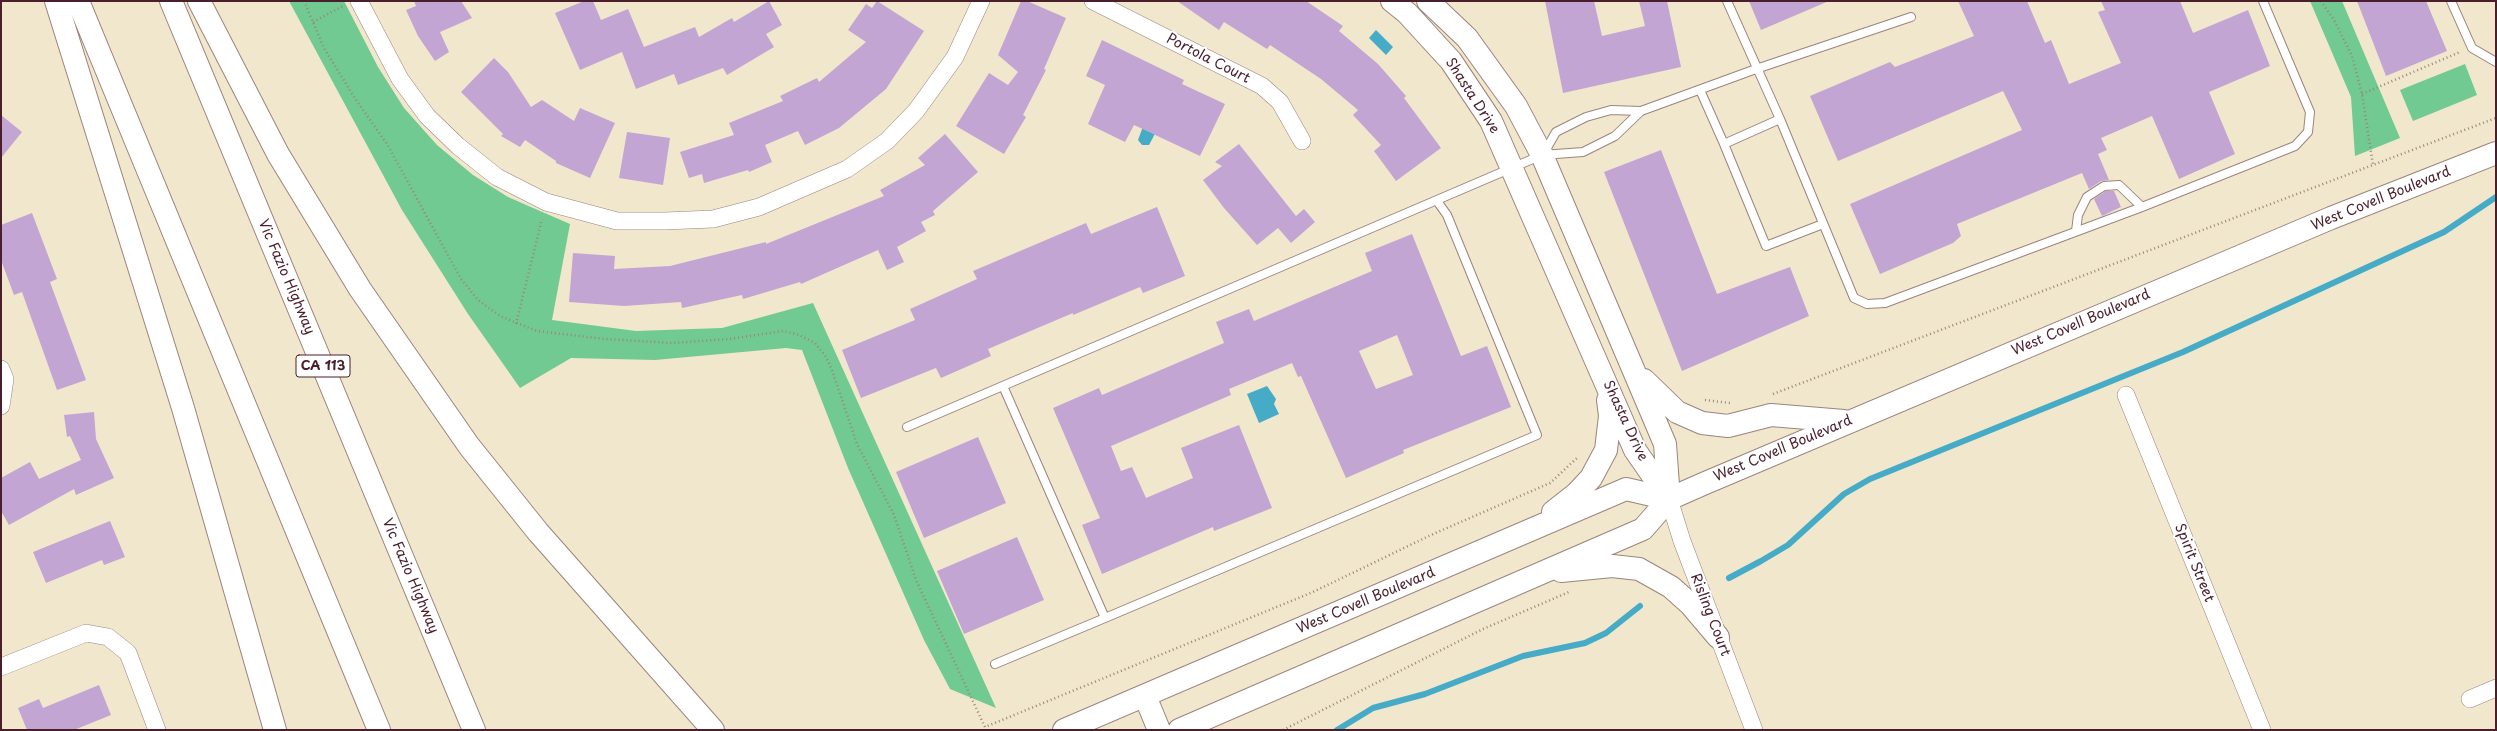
<!DOCTYPE html>
<style>
body{margin:0}
#map{position:relative;width:2497px;height:731px;overflow:hidden;background:#f0e7cc;font-family:"Playpen Sans",sans-serif}
canvas{display:block}
.frame{position:absolute;inset:0;border:2px solid #4a1f2b;pointer-events:none}
</style>
<div id="map">
<canvas width="2497" height="731"></canvas>
<div class="frame"></div>
</div>
<script>
const context = document.querySelector('canvas').getContext('2d');
context.lineJoin = 'round';
function fillPath(path, color) { context.fillStyle = color; context.fill(path, 'evenodd'); }
const poly = rows => new Path2D(rows.map(r => 'M' + r).join(''));
function stroke(path, color, width, dash) { context.strokeStyle = color; context.lineWidth = width; context.lineCap = dash ? 'butt' : 'round'; context.setLineDash(dash || []); context.stroke(path); }
function label(font, color, halo, rows, align = 'center') {
  context.font = font + ' "Playpen Sans",sans-serif'; context.lineWidth = 4; context.setLineDash([]); context.textBaseline = 'middle'; context.strokeStyle = halo; context.fillStyle = color; for (const [text, x, y, turn = 0] of rows) {
    context.save(); context.translate(x, y); context.rotate((+turn || 0) * Math.PI / 180); context.textAlign = isNaN(turn) ? turn : align; if (halo) context.strokeText(text, 0, 0); context.fillText(text, 0, 0); context.restore();
  }
}
const green = poly([
 [289,1,344,1,378,67,404,108,437,145,473,175,508,197,570,224,552,320,636,331,722,328,813,303,996,708,950,689,924,640,848,468,802,350,786,348,655,360,571,358,520,388,468,314,402,210],
 [2310,1,2342,1,2400,138,2355,156,2351,97],
 [2465,64,2477,95,2413,121,2400,90]
]);
const water = poly([
 [1376,30,1393,47,1386,55,1369,38],
 [1144,124,1158,128,1149,145,1142,145,1138,140],
 [1267,386,1276,399,1274,404,1279,414,1259,423,1247,394]
]);
const stream = poly([
 [1729,578,1761,561,1788,545,1844,494,1870,479,2183,352,2444,232,2496,197],
 [1337,730,1373,708,1425,694,1523,656,1585,643,1606,633,1640,606]
]);
const building = poly([
 [414,1,461,1,472,18,440,32,449,52,435,61,418,36,406,10,416,6],
 [584,1,593,1,601,20,628,9,644,47,695,27,699,37,732,18,734,22,769,1,782,25,766,34,774,47,727,75,723,68,678,85,674,74,636,89,622,52,580,70,555,13],
 [877,1,924,31,886,89,839,128,805,145,798,131,765,145,772,162,749,172,748,170,704,183,702,174,689,178,680,152,734,135,729,123,783,101,780,96,817,78,819,82,866,42,848,30,866,4,872,8],
 [1021,1,1027,1,1066,18,1044,69,1046,70,1023,115,1026,117,1004,154,956,126,989,73,1008,85,1018,72,998,55],
 [1177,1,1306,1,1343,26,1339,31,1378,64,1406,96,1404,98,1441,148,1396,181,1374,151,1381,145,1353,115,1358,110,1321,79,1270,45,1267,49,1224,22,1219,30],
 [1545,1,1594,1,1602,36,1645,26,1639,1,1667,1,1681,67,1563,93],
 [1749,1,1829,1,1761,30],
 [1958,1,2027,1,2045,43,2051,40,2069,84,2121,63,2098,12,2105,10,2101,1,2180,1,2193,33,2248,10,2270,66,2209,92,2235,154,2179,179,2152,116,2101,138,2107,150,2098,154,2109,180,2101,181,2089,189,2082,173,1957,224,1961,236,1953,243,1880,274,1850,204,2022,130,2003,91,1838,161,1810,96,1890,62,1895,67,1974,36],
 [2357,1,2426,1,2447,51,2386,76],
 [1102,40,1184,80,1182,84,1225,104,1200,156,1134,125,1125,142,1088,124,1105,85,1086,76],
 [494,58,508,72,531,107,542,100,574,121,580,108,615,123,590,178,556,163,556,161,525,140,520,147,501,136,503,134,461,92],
 [1,115,22,132,1,158],
 [627,132,670,138,663,185,619,178],
 [945,134,978,172,933,211,935,215,921,222,926,231,897,247,904,262,887,270,878,250,801,284,800,282,743,299,742,295,682,308,681,302,624,306,569,302,573,253,615,256,614,269,670,266,766,242,766,244,884,196,880,190,925,165,918,158],
 [1239,144,1296,216,1304,209,1315,222,1291,243,1278,228,1257,245,1224,208,1203,180,1222,166,1215,162],
 [1661,150,1717,294,1790,267,1809,316,1682,371,1604,172],
 [2106,191,2114,191,2121,207,2102,216,2094,199],
 [1157,207,1185,276,1143,293,1140,287,1073,315,1073,313,988,349,991,356,941,378,936,368,861,398,842,350,915,320,910,309,977,279,973,271,1086,223,1091,234],
 [32,213,57,279,50,282,86,380,57,390,22,292,14,295,1,260,1,225],
 [1412,234,1461,356,1487,346,1511,407,1403,450,1404,453,1346,478,1301,376,1298,377,1292,363,1229,389,1231,395,1111,446,1121,471,1132,467,1146,498,1193,478,1181,448,1239,425,1272,508,1214,531,1213,527,1102,574,1082,525,1100,518,1053,408,1099,388,1102,395,1224,343,1216,322,1249,309,1254,321,1372,271,1365,253],
 [1397,335,1413,375,1376,389,1359,351],
 [94,412,96,439,114,478,76,495,74,489,9,525,1,511,1,478,30,462,39,479,81,460,70,436,67,437,64,415],
 [978,437,1006,503,924,538,896,472],
 [110,521,125,557,104,565,102,560,46,583,33,552],
 [1017,537,1044,600,964,634,937,571],
 [99,685,111,715,74,730,27,730,18,708,39,699,43,708]
]);
const path = poly([
 [304,1,324,48,354,97,387,144,461,279,478,300,500,316,537,331,605,339,672,343,729,339,783,331,799,335,815,343,826,357,832,370,857,444,894,515,916,580,985,727,1313,592,1431,535,1550,483,1577,458],
 [2321,1,2334,20,2352,56,2362,94,2373,165],
 [313,22,343,6],
 [2362,94,2460,52],
 [516,324,542,219],
 [1773,394,2496,118],
 [1705,400,1730,403],
 [1283,730,1483,629,1569,592]
]);
const lane = poly([
 [1727,1,1780,119,1854,298,1867,304,1885,303,2142,207,2295,146,2308,132,2310,112,2263,1],
 [2451,1,2472,48,2496,62],
 [1700,90,1724,144],
 [1780,119,1724,144,1766,246,1823,224],
 [1544,153,1556,132,1586,117,1611,110,1641,111,1756,69,1911,17],
 [2076,231,2078,215,2087,197,2104,186,2119,185,2142,207],
 [1003,386,1105,618,1537,435,1447,215,1437,201],
 [907,427,1542,155,1583,152,1615,136,1641,111],
 [995,664,1105,618]
]);
const street = poly([
 [359,1,400,79,427,116,458,146,497,177,546,202,617,221,665,221,713,219,759,207,847,169,887,141,916,111,955,57,981,1],
 [1093,1,1262,86,1280,102,1302,141],
 [1,369,5,379,1,406],
 [2126,395,2262,730],
 [1669,499,1682,541,1754,730],
 [1,667,86,633,108,637,128,653,157,730],
 [2470,699,2496,688]
]);
const secondary = poly([
 [1392,1,1407,13,1451,61,1491,121,1635,450,1669,499],
 [1428,1,1467,38,1516,106,1542,155,1665,444,1669,499],
 [1644,380,1677,412,1702,423,1728,426,1771,415,1844,421],
 [1553,512,1576,494,1591,478,1606,450,1610,416,1608,400],
 [1561,571,1612,566,1639,569,1671,587,1690,604,1718,637],
 [1145,696,1159,730],
 [1064,730,1626,489,1669,499],
 [1179,730,1643,529,1669,499,1703,484,2331,218,2496,153]
]);
const highway = poly([
 [56,1,183,408,275,730],
 [78,1,379,730],
 [171,1,474,730],
 [199,1,278,154,360,289,469,446,538,532,713,730]
]);
const shields = [
 [323,366,54]
];
const shieldNames = [
 ["CA 113",323,366]
];
const streetNames = [
 ["Portola Court",1208,59,27],
 ["Shasta Drive",1472,96,57],
 ["West Covell Boulevard",2381,199,-22],
 ["Vic Fazio Highway",286,277,67],
 ["West Covell Boulevard",2081,323,-23],
 ["Shasta Drive",1625,421,65],
 ["West Covell Boulevard",1783,449,-23],
 ["Spirit Street",2194,563,68],
 ["Vic Fazio Highway",410,576,67],
 ["West Covell Boulevard",1366,601,-23],
 ["Risling Court",1710,615,69]
];
fillPath(green, '#71ca91');
fillPath(water, '#46abc6');
stroke(stream, '#46abc6', 6);
fillPath(building, '#c3a5d4');
stroke(lane, '#9d837c', 10);
stroke(street, '#9d837c', 18);
stroke(secondary, '#9d837c', 24);
stroke(highway, '#9d837c', 24);
stroke(path, '#9d837c', 2.5, [1, 3]);
stroke(lane, '#fff', 8);
stroke(street, '#fff', 17);
stroke(secondary, '#fff', 22);
stroke(highway, '#fff', 22);
for (const [x, y, w] of shields) { const box = new Path2D(); box.roundRect(x - w / 2, y - 11, w, 22, 3); context.fillStyle = '#fff'; context.fill(box); stroke(box, '#4a1f2b', 1); }
label('bold 13px', '#4a1f2b', null, shieldNames);
label('14px', '#4a1f2b', '#fff', streetNames);
</script>
